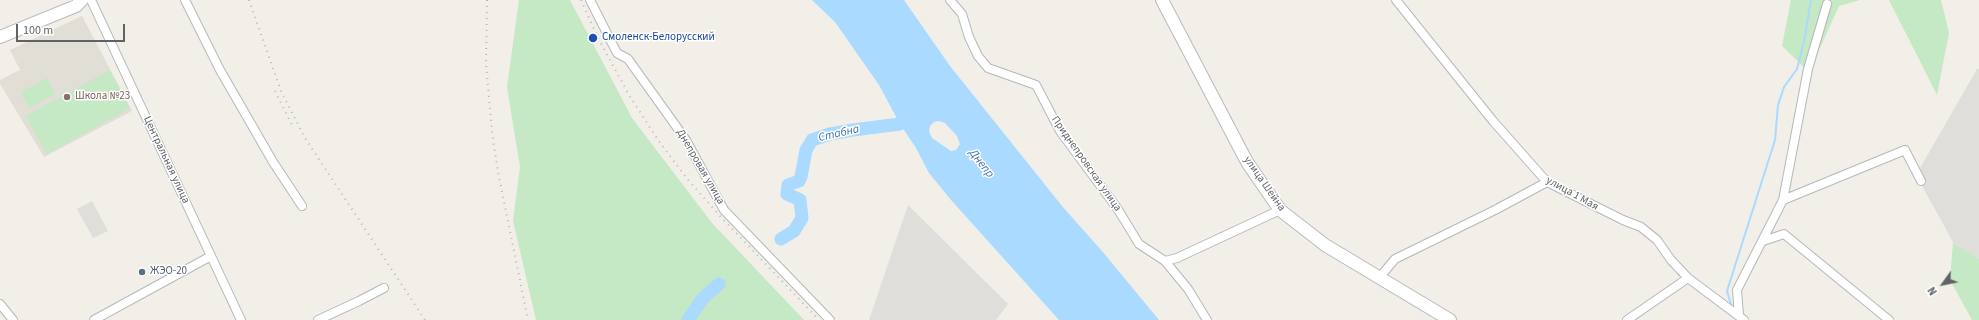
<!DOCTYPE html>
<meta charset="utf-8">
<style>
body{margin:0}
#map{position:relative;width:1979px;height:320px;overflow:hidden;background:#f1efe8;font-family:"Source Sans 3",sans-serif}
canvas{display:block}
.north{position:absolute;left:1923px;top:264px;width:40px;height:40px;-webkit-text-stroke:3px #fff;paint-order:stroke;rotate:237deg;font-size:11px;font-weight:700;line-height:16px;text-align:center;color:#5f6368}
.north::after{content:'';display:block;margin:auto;width:14px;height:18px;background:#5f6368;clip-path:polygon(50% 0,100% 100%,50% 72%,0 100%)}
.scale{position:absolute;left:16px;top:24px;width:109px;height:18px;box-sizing:border-box;border:2px solid #5f6368;border-top:0;padding-left:5px;font-size:12px;line-height:14px;white-space:nowrap;color:#5f6368;-webkit-text-stroke:3px #fff;paint-order:stroke}
</style>
<div id="map">
<canvas width="1979" height="320"></canvas>
<div class="north">N</div>
<div class="scale">100 m</div>
</div>
<script>
const context = document.querySelector('canvas').getContext('2d');
context.lineJoin = 'round';
function fillPath(path, color) { context.fillStyle = color; context.fill(path, 'evenodd'); }
const poly = rows => new Path2D(rows.map(r => 'M' + r).join(''));
function stroke(path, color, width, dash) { context.strokeStyle = color; context.lineWidth = width; context.lineCap = dash ? 'butt' : 'round'; context.setLineDash(dash || []); context.stroke(path); }
function label(font, color, halo, rows, align = 'center') {
  context.font = font + ' "Source Sans 3",sans-serif'; context.lineWidth = 3; context.setLineDash([]); context.textBaseline = 'middle'; context.strokeStyle = halo; context.fillStyle = color; for (const [text, x, y, turn = 0] of rows) {
    context.save(); context.translate(x, y); context.rotate((+turn || 0) * Math.PI / 180); context.textAlign = isNaN(turn) ? turn : align; if (halo) context.strokeText(text, 0, 0); context.fillText(text, 0, 0); context.restore();
  }
}
const industrial = poly([
 [1977,69,1979,69,1979,259,1953,242,1916,175],
 [92,201,108,231,93,238,77,209],
 [908,205,1008,304,996,320,869,320]
]);
const education = poly([
 [82,16,132,111,44,157,0,84,0,80,20,70,10,50]
]);
const green = poly([
 [519,0,570,0,632,118,712,223,804,320,536,320,513,221,520,167,507,87],
 [1791,0,1860,0,1839,6,1809,72,1782,46],
 [1889,0,1941,0,1949,33,1937,95],
 [110,70,130,108,47,154,26,116],
 [47,78,55,94,29,108,21,92],
 [1953,242,1979,259,1979,320,1972,320,1950,280]
]);
const water = poly([
 [812,0,904,0,950,66,1062,206,1102,251,1159,320,1059,320,951,200,929,173,916,148,900,124,879,85,835,22],
 [939,121,945,123,957,136,960,144,956,150,951,151,932,138,929,131,930,126,934,122]
]);
const stream = poly([
 [1732,308,1727,291,1775,140,1778,105,1784,87,1797,69,1804,41,1811,0]
]);
const river = poly([
 [781,239,794,231,802,218,800,200,787,194,788,185,799,181,801,177,806,150,812,140,830,134,853,130,900,124,909,109],
 [688,320,703,298,719,284]
]);
const street = poly([
 [91,0,241,320],
 [185,0,220,70,273,162,302,206],
 [590,0,617,53,628,59,686,140,724,210,830,320],
 [950,0,962,14,969,37,978,56,988,68,1036,85,1060,131,1117,208,1139,244,1165,261,1188,289,1207,320],
 [1396,0,1493,121,1547,182,1623,220,1641,227,1657,240,1671,260,1688,278,1744,320],
 [1783,200,1905,150,1921,181],
 [1763,241,1784,234,1889,320],
 [1165,261,1177,258,1280,210],
 [1379,278,1395,259,1495,210,1547,182],
 [0,304,13,320],
 [1739,316,1737,290,1783,200,1808,69,1827,4],
 [94,320,211,256],
 [318,320,359,301,384,288],
 [1627,320,1688,278]
]);
const secondary = poly([
 [1162,0,1247,162,1280,210,1325,245,1450,320],
 [0,37,76,6,82,0]
]);
const rail = poly([
 [249,0,281,91,305,138,425,320],
 [487,0,486,63,492,132,498,172,528,320],
 [581,0,597,36,629,95,658,140,688,180,718,214,819,320],
 [275,91,292,125]
]);
const markers = [
 [593,38,5,"#1a4fb4"],
 [67,97,4,"#8d6e63"],
 [142,272,4,"#5c6f8a"]
];
const transitNames = [
 ["Смоленск-Белорусский",602,38]
];
const educationNames = [
 ["Школа №23",75,97]
];
const streetNames = [
 ["Центральная улица",166,160,65],
 ["Приднепровская улица",1086,164,55],
 ["Днепровая улица",700,167,60],
 ["улица Шейна",1264,184,55],
 ["улица 1 Мая",1572,194,29]
];
const serviceNames = [
 ["ЖЭО-20",150,272]
];
const waterNames = [
 ["Стабна",839,134,-13],
 ["Днепр",981,164,52]
];
fillPath(industrial, '#e0deda');
fillPath(education, '#e1ded6');
fillPath(green, '#c5e8c5');
fillPath(water, '#aadaff');
stroke(stream, '#aadaff', 2);
stroke(river, '#aadaff', 13);
stroke(street, '#b5b8bc', 10);
stroke(secondary, '#b6babf', 14);
stroke(street, '#fff', 8);
stroke(secondary, '#fff', 12);
stroke(rail, '#b6b7b8', 2, [1, 5]);
for (const [x, y, r, color] of markers) { const dot = new Path2D(); dot.arc(x, y, r, 0, 2 * Math.PI); context.fillStyle = color; context.fill(dot); stroke(dot, '#fff', 1.5); }
label('11px', '#164399', '#fff', transitNames, 'left');
label('11px', '#785e54', '#fff', educationNames, 'left');
label('11px', '#5f6368', '#fff', streetNames);
label('11px', '#4e5e75', '#fff', serviceNames, 'left');
label('italic 12px', '#4174aa', '#fff', waterNames);
</script>
